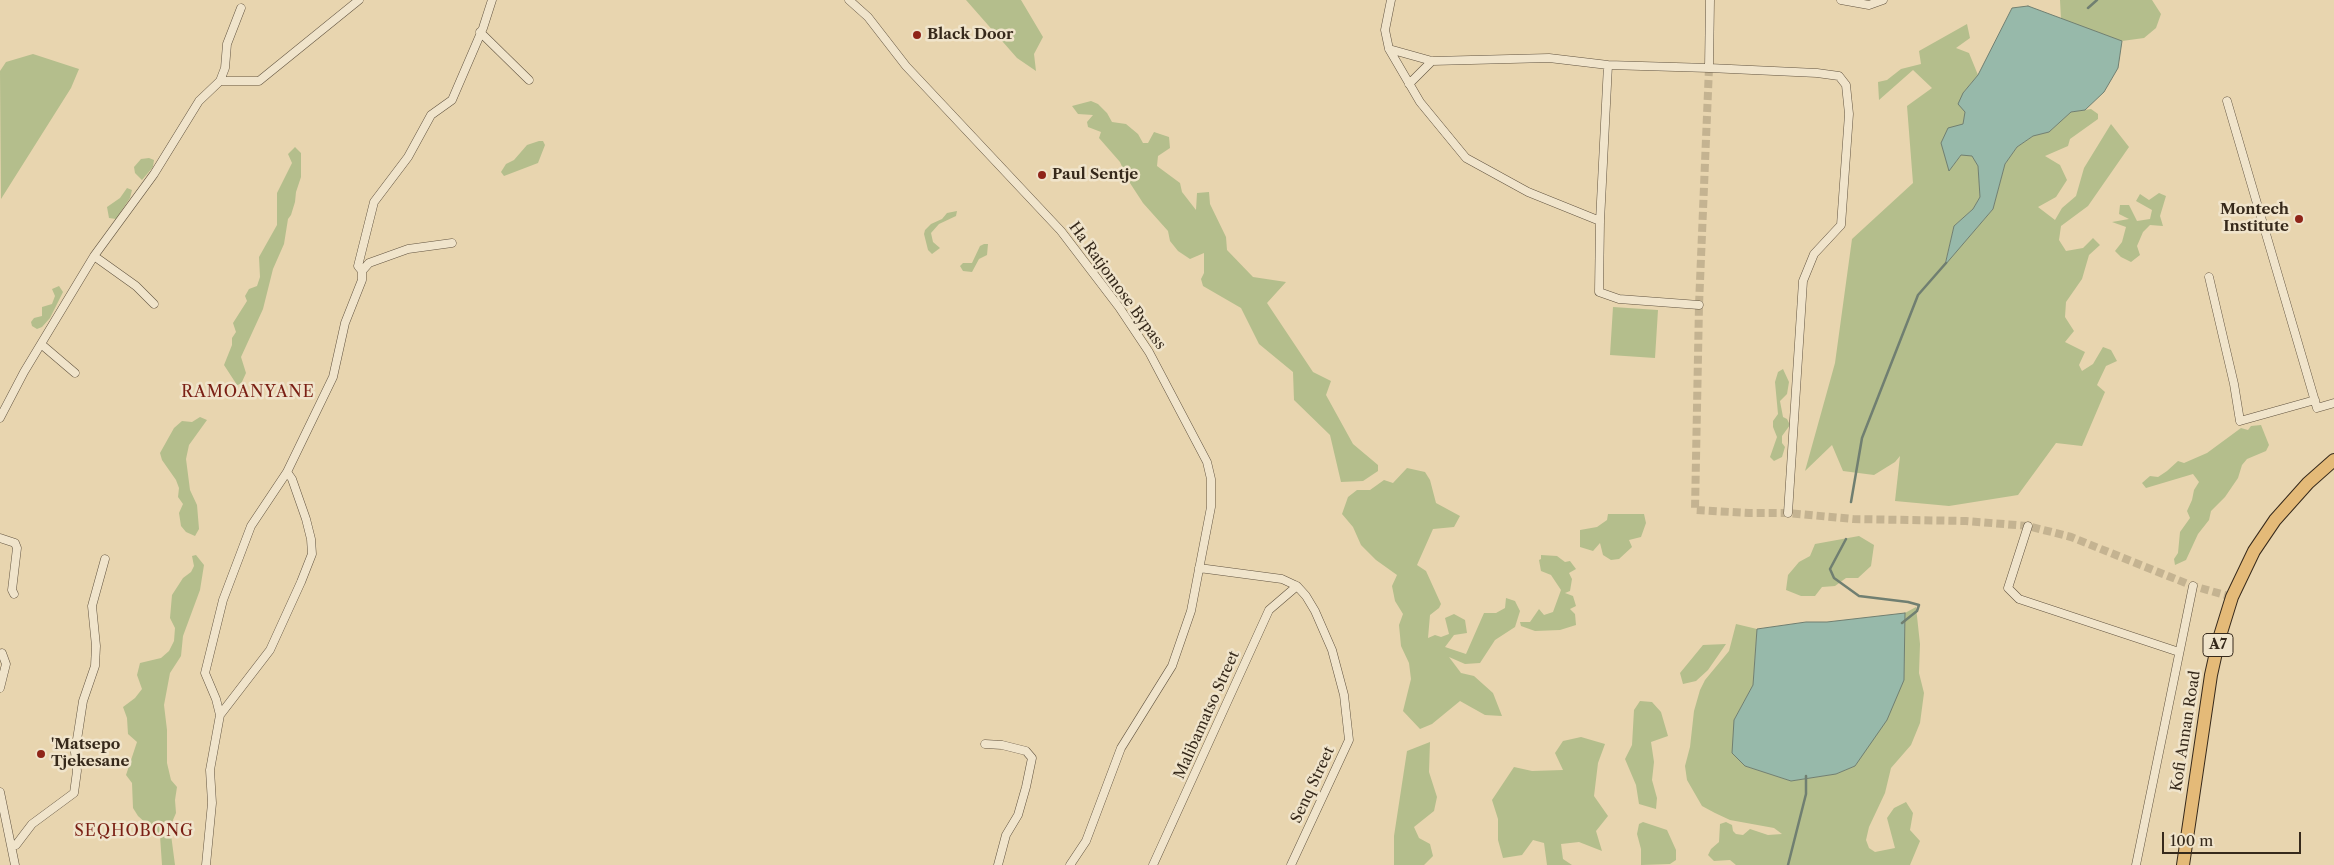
<!DOCTYPE html>
<style>
body{margin:0}
#map{position:relative;width:2334px;height:865px;overflow:hidden;background:#e8d5af;font-family:"Libre Caslon Text",serif}
canvas{display:block}
.scale{position:absolute;left:2162px;top:832px;width:139px;height:22px;box-sizing:border-box;border:2px solid #36291b;border-top:0;padding-left:6px;font-size:15px;line-height:18px;white-space:nowrap;color:#36291b;-webkit-text-stroke:4px #f0e4cb;paint-order:stroke}
</style>
<div id="map">
<canvas width="2334" height="865"></canvas>
<div class="scale">100 m</div>
</div>
<script>
const context = document.querySelector('canvas').getContext('2d');
context.lineJoin = 'round';
function fillPath(path, color) { context.fillStyle = color; context.fill(path, 'evenodd'); }
const poly = rows => new Path2D(rows.map(r => 'M' + r).join(''));
function stroke(path, color, width, dash) { context.strokeStyle = color; context.lineWidth = width; context.lineCap = dash ? 'butt' : 'round'; context.setLineDash(dash || []); context.stroke(path); }
function label(font, color, halo, rows, align = 'center') {
  context.font = font + ' "Libre Caslon Text",serif'; context.lineWidth = 5; context.setLineDash([]); context.textBaseline = 'middle'; context.strokeStyle = halo; context.fillStyle = color; for (const [text, x, y, turn = 0] of rows) {
    context.save(); context.translate(x, y); context.rotate((+turn || 0) * Math.PI / 180); context.textAlign = isNaN(turn) ? turn : align; if (halo) context.strokeText(text, 0, 0); context.fillText(text, 0, 0); context.restore();
  }
}
const green = poly([
 [966,0,1021,0,1043,37,1034,54,1036,71,1017,58],
 [2060,0,2152,0,2161,14,2156,28,2144,38,2122,41,2061,19],
 [1967,24,1970,38,1956,48,1969,53,1978,75,1963,93,1965,112,1963,124,1949,171,1961,155,1972,155,1978,166,1980,197,1973,209,1954,226,1945,264,1993,209,2005,164,2017,147,2033,136,2049,132,2071,112,2091,109,2098,114,2098,119,2070,139,2068,146,2045,156,2060,165,2067,180,2056,197,2038,207,2055,220,2062,208,2076,196,2084,168,2111,124,2129,147,2088,206,2061,226,2059,240,2066,251,2083,248,2093,238,2100,245,2089,255,2082,279,2066,302,2065,317,2074,331,2065,342,2085,352,2079,365,2082,371,2093,364,2103,347,2111,350,2117,361,2106,366,2097,385,2105,392,2082,446,2056,443,2018,495,1949,506,1895,501,1900,456,1895,462,1874,475,1843,471,1832,445,1805,471,1835,363,1852,239,1913,183,1907,106,1932,88,1913,70,1879,100,1878,82,1887,80,1901,69,1921,64,1919,51],
 [33,54,79,69,71,88,1,199,0,71,6,62],
 [1091,101,1098,104,1107,113,1112,122,1126,124,1138,134,1143,143,1148,143,1154,132,1169,137,1170,148,1158,156,1157,166,1180,183,1182,192,1196,210,1197,193,1209,192,1210,204,1226,237,1227,250,1253,277,1286,282,1267,303,1313,372,1331,381,1326,395,1353,444,1378,465,1378,471,1363,481,1341,482,1330,435,1294,400,1293,372,1259,344,1241,308,1203,286,1201,279,1204,273,1204,253,1190,259,1178,251,1170,241,1168,231,1143,203,1128,180,1120,162,1099,138,1101,132,1088,127,1087,122,1093,115,1078,114,1072,106],
 [539,141,543,141,545,145,538,163,504,176,501,172,506,164,514,160,527,145],
 [295,147,301,153,301,177,296,192,295,202,291,215,288,219,284,244,273,269,263,309,241,357,246,373,241,384,237,385,224,365,232,345,232,338,236,332,233,323,247,301,245,296,249,289,257,286,260,277,259,257,277,225,277,193,292,163,288,154],
 [149,158,154,160,153,167,142,180,135,173,134,167,141,159],
 [127,188,132,190,130,198,116,219,109,218,107,207,120,198],
 [2159,193,2166,196,2160,216,2163,226,2150,225,2143,232,2137,246,2140,255,2131,262,2121,257,2115,251,2122,242,2126,227,2112,222,2129,219,2119,214,2120,205,2129,205,2137,221,2150,219,2152,210,2136,201,2140,194,2149,200],
 [957,211,956,216,939,224,931,233,933,242,940,248,932,254,928,250,924,234,925,230,931,224,942,219,947,213],
 [984,244,988,244,987,255,979,259,972,272,963,271,960,266,963,263,972,263,980,246],
 [59,286,63,292,50,318,42,327,37,329,32,326,31,322,34,318,42,316,42,307,52,304,55,296,52,289],
 [1613,307,1658,310,1655,358,1610,355],
 [1783,369,1789,382,1787,394,1780,401,1783,417,1787,419,1790,425,1782,436,1782,443,1785,447,1782,457,1774,461,1770,457,1777,437,1773,427,1773,421,1778,414,1775,382,1778,372],
 [200,417,207,420,189,445,186,459,190,490,197,505,199,529,195,536,186,532,181,526,179,513,183,504,178,497,179,488,176,480,162,460,160,453,174,428,182,421,192,422],
 [2261,425,2269,445,2266,451,2247,459,2242,465,2238,478,2225,497,2211,511,2209,520,2198,534,2186,560,2175,565,2174,559,2178,553,2180,532,2190,518,2187,511,2192,500,2194,490,2199,482,2193,474,2146,488,2142,483,2150,476,2158,477,2167,471,2178,461,2184,463,2207,453,2241,428,2248,430,2251,426],
 [1407,468,1425,472,1430,480,1436,503,1460,516,1454,527,1433,529,1417,565,1426,571,1441,604,1439,608,1430,615,1428,638,1435,635,1441,637,1449,634,1445,618,1454,614,1465,620,1467,633,1454,635,1445,647,1466,654,1484,613,1496,613,1505,608,1506,598,1515,601,1520,611,1515,627,1495,640,1480,663,1465,664,1449,657,1461,673,1474,676,1493,693,1502,716,1485,715,1460,701,1432,724,1420,729,1403,711,1411,679,1409,663,1401,646,1399,625,1403,614,1395,601,1392,586,1397,575,1376,560,1361,545,1353,527,1342,514,1348,497,1357,490,1370,490,1384,480,1393,483],
 [1608,514,1644,514,1646,523,1641,537,1629,540,1632,547,1619,559,1611,560,1603,555,1600,543,1593,551,1580,547,1580,530,1597,527,1607,520],
 [1859,536,1874,545,1871,566,1858,578,1846,578,1835,586,1822,587,1815,596,1801,596,1786,590,1788,575,1799,562,1810,556,1815,544],
 [196,555,204,565,200,590,183,636,181,656,170,673,164,705,167,730,167,763,171,780,177,787,175,800,176,813,170,827,175,865,162,865,160,836,138,816,133,808,132,783,126,775,137,742,128,734,127,718,123,707,135,698,142,689,137,675,140,663,161,658,169,651,174,641,175,628,170,618,172,595,183,578,191,572,194,566,192,556],
 [1541,555,1557,556,1565,562,1570,561,1576,569,1569,573,1572,579,1570,591,1565,593,1573,596,1576,606,1570,609,1575,614,1576,625,1560,630,1535,631,1521,626,1520,622,1530,622,1539,609,1544,615,1553,612,1561,590,1551,575,1541,571,1539,560,1541,559],
 [1916,607,1920,644,1919,673,1924,693,1920,723,1911,745,1891,768,1885,793,1869,827,1866,840,1869,848,1875,852,1895,848,1887,818,1894,808,1906,802,1913,813,1910,830,1920,841,1910,865,1736,865,1730,860,1714,861,1708,855,1711,849,1719,842,1720,824,1726,822,1732,825,1733,831,1736,834,1743,835,1750,829,1768,835,1782,834,1774,828,1730,820,1715,813,1702,806,1687,780,1685,766,1690,747,1694,711,1700,690,1705,680,1729,651,1736,624,1757,629,1753,685,1734,720,1745,766,1791,781,1836,774,1855,766,1904,680,1905,613],
 [1726,644,1708,670,1696,681,1683,684,1680,673,1703,645],
 [1640,701,1652,702,1661,712,1668,736,1651,742,1654,762,1652,780,1657,798,1656,809,1639,804,1636,785,1625,759,1632,745,1634,710],
 [1581,737,1605,744,1598,763,1594,796,1608,816,1596,831,1602,851,1579,842,1561,844,1563,859,1572,865,1547,865,1544,843,1533,840,1522,855,1503,858,1498,840,1498,819,1492,800,1514,767,1532,771,1563,770,1555,753,1563,741],
 [1430,742,1429,772,1437,797,1434,811,1414,827,1419,838,1430,844,1433,856,1424,865,1394,865,1394,836,1407,751],
 [1643,822,1667,830,1676,850,1676,860,1670,864,1641,865,1641,849,1637,834,1639,824]
]);
const water = poly([
 [2028,6,2122,41,2118,68,2104,92,2085,110,2071,112,2049,132,2033,136,2017,147,2005,164,1993,209,1945,265,1954,226,1973,209,1980,197,1978,166,1972,156,1961,155,1949,171,1941,143,1948,128,1963,124,1965,112,1958,104,1963,93,1978,75,2012,8,2028,6],
 [1905,613,1904,680,1887,720,1855,766,1836,774,1791,781,1745,766,1732,753,1734,720,1753,685,1757,629,1806,622,1827,622,1905,613]
]);
const stream = poly([
 [2088,8,2097,0],
 [1851,502,1862,438,1918,295,1946,263],
 [1846,539,1830,569,1834,578,1859,596,1908,602,1919,605,1917,611,1902,623],
 [1788,865,1806,794,1806,776]
]);
const streetTunnel = poly([
 [1709,68,1699,305,1695,510,1749,513,1788,513,1853,519,1966,521,2028,526,2071,537,2193,586,2232,597]
]);
const street = poly([
 [849,0,868,17,906,66,1061,231,1119,307,1149,352,1207,462,1211,479,1211,507,1191,611,1172,666,1121,748,1086,841,1070,865],
 [1391,0,1385,30,1389,49,1432,61,1549,58,1608,65,1709,68,1710,0],
 [1841,0,1869,5,1883,0],
 [480,32,529,80],
 [1389,49,1420,102,1466,158,1528,192,1600,221],
 [1608,65,1600,221,1599,292,1619,299,1699,305],
 [1709,68,1817,73,1839,76,1846,85,1849,114,1841,225,1814,254,1803,281,1788,513],
 [220,81,225,68,227,44,241,8],
 [1409,84,1432,61],
 [2227,101,2317,408,2334,403],
 [94,256,136,286,154,304],
 [362,271,369,263,408,249,452,243],
 [2209,277,2234,384,2240,421,2315,400],
 [41,344,75,373],
 [0,418,24,372,94,256,154,174,199,101,220,81,259,81,359,0],
 [2028,526,2008,588,2019,599,2179,652],
 [0,538,15,543,17,548,12,590,14,594],
 [1199,568,1282,579,1297,586,1306,596,1315,611,1332,650,1344,695,1349,740,1291,865],
 [0,688,6,664,2,653],
 [220,715,270,650,301,582,312,554,311,539,306,519,292,479,287,472],
 [985,744,1002,745,1026,751,1032,758,1026,787,1018,815,1006,835,998,865],
 [0,792,15,865],
 [12,846,16,845,32,824,74,793,77,771,75,752,79,727,83,701,95,666,96,646,92,606,105,559],
 [206,865,212,803,210,770,220,715,216,699,205,673,223,600,251,526,287,472,333,377,345,323,362,280,362,271,358,266,374,202,408,157,431,115,452,100,483,28,492,0],
 [1153,865,1269,610,1297,586],
 [2136,865,2193,586]
]);
const primary = poly([
 [2183,865,2211,675,2219,639,2232,597,2254,551,2275,520,2308,483,2334,460]
]);
const markers = [
 [917,35,5,"#8f2418"],
 [1042,175,5,"#8f2418"],
 [2299,219,5,"#8f2418"],
 [41,754,5,"#8f2418"]
];
const shields = [
 [2218,645,30]
];
const shieldNames = [
 ["A7",2218,645]
];
const poiNames = [
 ["Black Door",927,35],
 ["Paul Sentje",1052,175],
 ["Montech",2289,210,"right"],
 ["Institute",2289,227,"right"],
 ["'Matsepo",51,745],
 ["Tjekesane",51,762]
];
const streetNames = [
 ["Ha Ratjomose Bypass",1117,286,54],
 ["Malibamatso Street",1207,715,-66],
 ["Kofi Annan Road",2186,731,-81],
 ["Senq Street",1313,785,-65]
];
const neighbourhoodNames = [
 ["RAMOANYANE",248,392],
 ["SEQHOBONG",134,831]
];
fillPath(green, '#b4be8c');
fillPath(water, '#97b9aa');
stroke(water, '#707f71', 1);
stroke(stream, '#707f71', 2.5);
stroke(streetTunnel, '#c4b391', 8, [8, 4]);
stroke(street, '#625440', 9);
stroke(primary, '#36291b', 14);
stroke(street, '#f0e4cb', 8);
stroke(primary, '#e4ba78', 12);
for (const [x, y, r, color] of markers) { const dot = new Path2D(); dot.arc(x, y, r, 0, 2 * Math.PI); context.fillStyle = color; context.fill(dot); stroke(dot, '#f0e4cb', 2); }
for (const [x, y, w] of shields) { const box = new Path2D(); box.roundRect(x - w / 2, y - 11.5, w, 23, 4); context.fillStyle = '#f0e4cb'; context.fill(box); stroke(box, '#36291b', 1); }
label('bold 14px', '#36291b', null, shieldNames);
label('bold 15px', '#36291b', '#f0e4cb', poiNames, 'left');
label('15px', '#36291b', '#f0e4cb', streetNames);
context.letterSpacing = '1px';
label('16px', '#7a1f14', '#f0e4cb', neighbourhoodNames);
context.letterSpacing = '0px';
</script>
